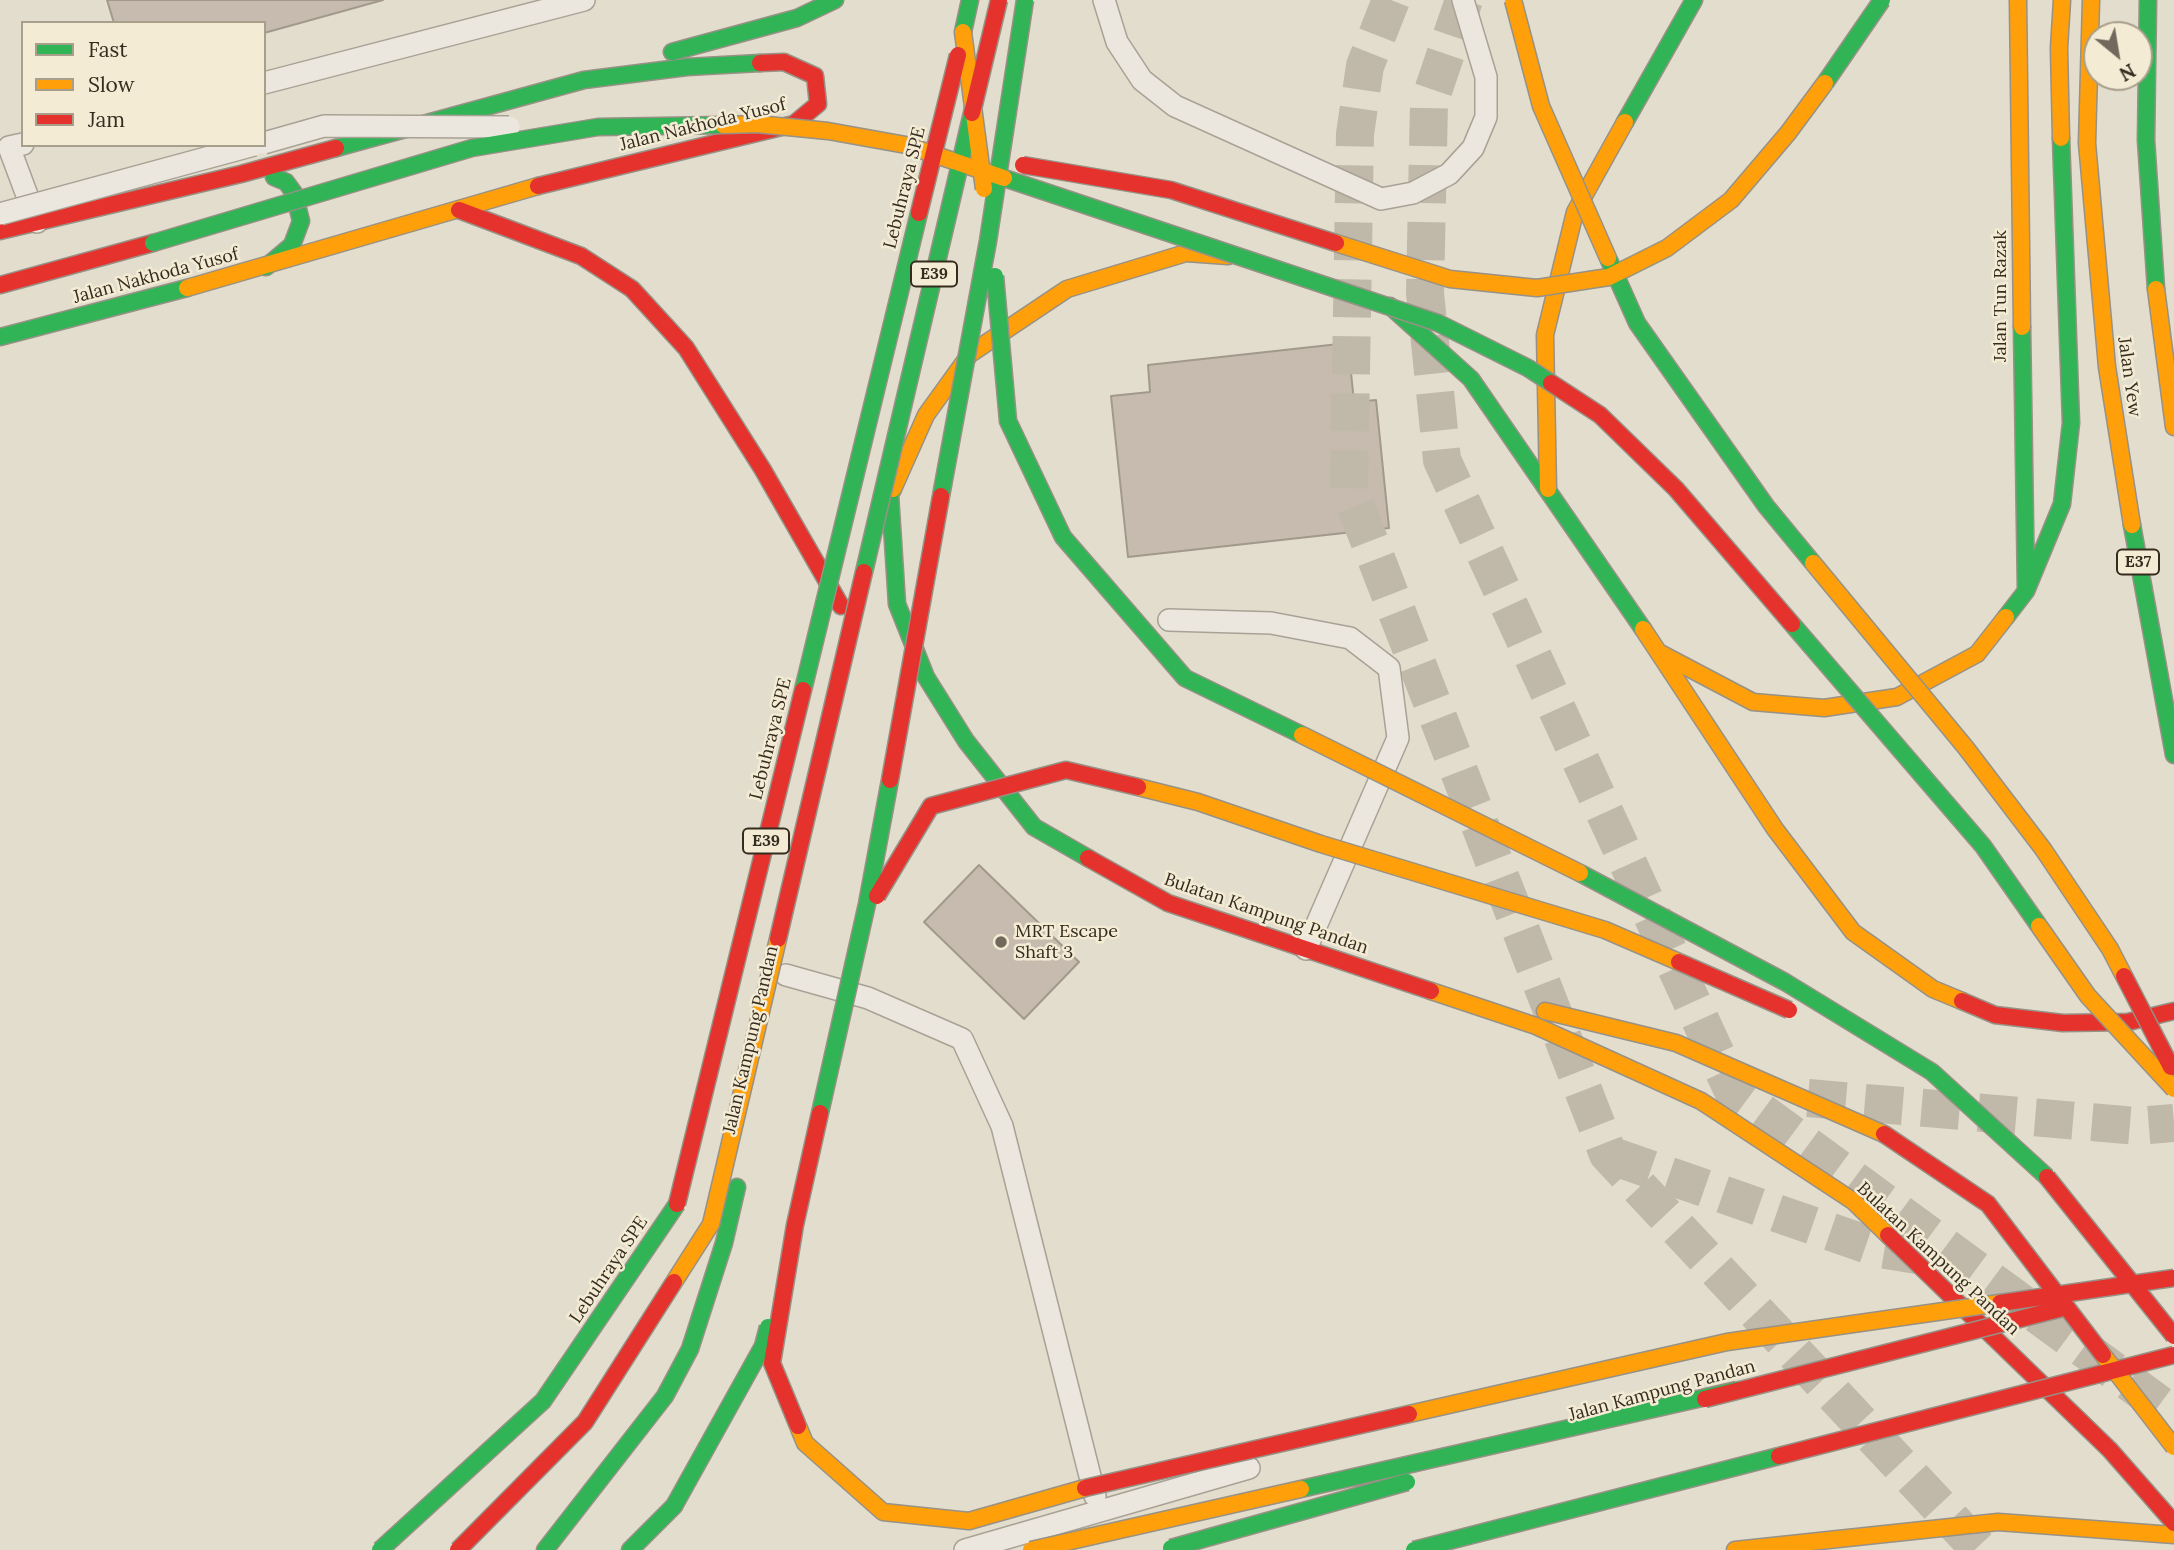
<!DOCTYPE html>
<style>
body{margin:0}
#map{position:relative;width:2174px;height:1550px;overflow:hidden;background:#e2ddcd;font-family:Lora,serif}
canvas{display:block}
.legend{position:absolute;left:21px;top:21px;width:245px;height:126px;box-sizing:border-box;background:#f3ebd3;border:2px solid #a79e8b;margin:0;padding:9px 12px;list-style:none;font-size:21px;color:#362b1f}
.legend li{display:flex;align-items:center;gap:14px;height:35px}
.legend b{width:35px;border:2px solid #a79e8b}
.north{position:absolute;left:2083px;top:21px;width:70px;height:70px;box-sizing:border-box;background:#f3ebd3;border:2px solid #a79e8b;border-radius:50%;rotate:150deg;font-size:19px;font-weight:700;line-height:28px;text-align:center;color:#362b1f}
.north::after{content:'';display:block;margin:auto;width:24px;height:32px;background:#72695c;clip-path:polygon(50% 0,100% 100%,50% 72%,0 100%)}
</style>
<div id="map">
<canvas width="2174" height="1550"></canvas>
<ul class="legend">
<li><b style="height:9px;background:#30b455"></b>Fast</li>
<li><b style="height:9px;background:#ff9f0a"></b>Slow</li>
<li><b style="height:9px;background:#e5322d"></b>Jam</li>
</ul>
<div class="north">N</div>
</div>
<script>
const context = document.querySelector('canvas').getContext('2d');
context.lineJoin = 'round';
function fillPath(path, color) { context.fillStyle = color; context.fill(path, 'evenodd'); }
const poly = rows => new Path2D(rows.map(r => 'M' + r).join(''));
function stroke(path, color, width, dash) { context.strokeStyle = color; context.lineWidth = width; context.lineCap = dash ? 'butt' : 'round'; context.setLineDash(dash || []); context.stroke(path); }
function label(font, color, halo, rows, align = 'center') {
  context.font = font + ' Lora,serif'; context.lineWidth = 5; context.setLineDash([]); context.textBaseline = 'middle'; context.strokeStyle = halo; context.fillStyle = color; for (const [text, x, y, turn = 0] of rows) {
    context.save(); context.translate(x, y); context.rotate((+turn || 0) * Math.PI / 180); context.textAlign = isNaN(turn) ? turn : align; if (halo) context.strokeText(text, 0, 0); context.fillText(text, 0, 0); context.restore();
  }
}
const building = poly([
 [107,0,383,0,264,33,264,23,114,23,107,0],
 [1348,343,1354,402,1376,400,1389,528,1128,557,1111,396,1150,392,1148,365,1348,343],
 [979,865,1079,962,1024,1019,924,922,979,865]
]);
const highwayTunnel = poly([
 [1391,0,1365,66,1355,134,1349,489,1608,1154,1980,1550],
 [1464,0,1429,103,1425,293,1442,460,1733,1091,2174,1415],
 [1808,1098,2137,1126,2174,1123],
 [1615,1157,1880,1249,1923,1256]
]);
const lane = poly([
 [1104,0,1117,42,1142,80,1175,106,1381,199,1413,193,1449,174,1473,148,1486,117,1486,77,1463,0],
 [264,83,584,0],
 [23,144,9,147,37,222],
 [1169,620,1271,623,1350,638,1389,668,1398,738,1306,949],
 [786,975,868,998,962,1039,1002,1126,1095,1496],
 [965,1550,1249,1468]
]);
const fast = poly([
 [2148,0,2146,140,2156,289],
 [963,32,970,0],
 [672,52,797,18,835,0],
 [1625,122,1694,0],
 [336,148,584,80,687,67,760,63],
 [266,267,292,245,301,221,294,193,286,182,274,177],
 [1390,306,1471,379,1643,629],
 [2022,327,2026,591],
 [0,337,187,288],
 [893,489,890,495,897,604,926,677,966,741,1034,827,1088,858],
 [2132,525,2174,755],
 [2006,617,2026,591,2062,504,2071,423,2061,138],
 [545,1550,665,1396,690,1349,724,1243,737,1187],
 [630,1550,674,1506]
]);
const slow = poly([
 [2018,0,2022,327],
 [2091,0,2087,143,2107,367,2132,525],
 [2061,138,2059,48,2062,0],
 [187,288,538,186],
 [2156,289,2174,427],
 [893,489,926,415,970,354,1067,289,1186,253,1228,256],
 [1548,489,1545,335,1575,212,1625,122],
 [1643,629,1775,829,1853,932,1933,989,1962,1001],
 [1660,653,1753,702,1824,708,1897,697,1977,654,2006,617],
 [1431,991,1536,1026,1701,1101,1853,1201,1888,1235],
 [1545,1011,1676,1043,1884,1134],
 [1735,1550,1998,1522,2174,1535]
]);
const jam = poly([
 [538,186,794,124,818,104,815,76,784,62,760,63],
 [459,210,581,256,632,289,686,348,763,470,841,606],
 [0,231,241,174,336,148],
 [0,285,153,243],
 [1088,858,1168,903,1431,991],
 [1962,1001,1995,1015,2063,1023,2128,1022,2174,1011],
 [1888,1235,2110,1450,2174,1523]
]);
const laneBridge = poly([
 [264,143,324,126,509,127],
 [0,214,254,145]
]);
const fastBridge = poly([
 [1825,83,1882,0],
 [1004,178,1438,323,1528,368,1551,383],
 [153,243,472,148,598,127,723,125],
 [1608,258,1637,323,1766,506,1813,563],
 [995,276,1008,421,1063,537,1185,678,1302,735],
 [941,496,988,241,1025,0],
 [864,572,972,113],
 [1792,624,1983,846,2039,926],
 [803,690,919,213],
 [1580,873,1785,982,1932,1072,2047,1177],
 [820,1113,867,904,890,780],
 [1301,1489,1737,1390],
 [674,1506,763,1346,768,1327],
 [1171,1548,1407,1482],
 [380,1550,543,1401,677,1204],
 [1414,1550,1779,1456]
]);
const slowBridge = poly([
 [1513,0,1541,106,1608,258],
 [963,32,984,189],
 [723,125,757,124,828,131,906,145,1004,178],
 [1336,243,1450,279,1537,288,1609,277,1667,248,1731,200,1788,133,1825,83],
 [1813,563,1966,748,2043,849,2110,949,2124,976],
 [1302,735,1580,873],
 [1138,787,1198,802,1321,844,1605,930,1679,962],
 [2039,926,2088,996,2174,1089],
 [674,1282,711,1224,778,939],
 [2103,1355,2174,1447],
 [1409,1414,1727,1342,2000,1303],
 [798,1426,805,1443,883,1512,969,1521,1085,1488],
 [1031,1550,1301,1489]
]);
const jamBridge = poly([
 [972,113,999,0],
 [1023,165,1171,190,1336,243],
 [919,213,958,55],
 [1551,383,1600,415,1676,489,1792,624],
 [890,780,941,496],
 [877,896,931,806,1066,770,1138,787],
 [778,939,864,572],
 [1679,962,1789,1010],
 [2124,976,2171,1067],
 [1884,1134,1988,1204,2103,1355],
 [2047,1177,2174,1336],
 [677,1204,803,690],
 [2000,1303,2174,1278],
 [1705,1399,2063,1308],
 [798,1426,772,1363,795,1225,820,1113],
 [1779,1456,2174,1355],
 [1085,1488,1409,1414],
 [458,1550,585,1422,674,1282]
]);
const markers = [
 [1001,942,7,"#72695c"]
];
const shields = [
 [934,274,46],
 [2138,562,42],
 [766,841,46]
];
const shieldNames = [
 ["E39",934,274],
 ["E37",2138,562],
 ["E39",766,841]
];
const streetNames = [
 ["Jalan Nakhoda Yusof",703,125,-14],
 ["Lebuhraya SPE",905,188,-76],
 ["Jalan Nakhoda Yusof",156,276,-15],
 ["Jalan Tun Razak",2001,296,-90],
 ["Jalan Yew",2129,377,82],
 ["Lebuhraya SPE",771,739,-76],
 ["Bulatan Kampung Pandan",1266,914,19],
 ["Jalan Kampung Pandan",751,1040,-77],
 ["Bulatan Kampung Pandan",1938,1259,43],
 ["Lebuhraya SPE",609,1270,-56],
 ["Jalan Kampung Pandan",1662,1391,-15]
];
const poiNames = [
 ["MRT Escape",1015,932],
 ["Shaft 3",1015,953]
];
fillPath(building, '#c6bbae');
stroke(building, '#a2998d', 2);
stroke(highwayTunnel, '#c0b9aa', 38, [38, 19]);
stroke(lane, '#a8a296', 24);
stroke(fast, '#979186', 19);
stroke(slow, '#979186', 19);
stroke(jam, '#979186', 19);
stroke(lane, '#ebe7de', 21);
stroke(fast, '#30b455', 16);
stroke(slow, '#ff9f0a', 16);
stroke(jam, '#e5322d', 16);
stroke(laneBridge, '#a8a296', 24, []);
stroke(fastBridge, '#979186', 19, []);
stroke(slowBridge, '#979186', 19, []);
stroke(jamBridge, '#979186', 19, []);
stroke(laneBridge, '#ebe7de', 21);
stroke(fastBridge, '#30b455', 16);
stroke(slowBridge, '#ff9f0a', 16);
stroke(jamBridge, '#e5322d', 16);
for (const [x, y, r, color] of markers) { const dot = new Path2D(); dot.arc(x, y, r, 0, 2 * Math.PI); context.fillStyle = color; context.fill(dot); stroke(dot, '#f3ebd3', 2.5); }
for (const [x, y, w] of shields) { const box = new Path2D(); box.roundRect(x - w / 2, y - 12.5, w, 25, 5); context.fillStyle = '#f3ebd3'; context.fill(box); stroke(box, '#362b1f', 2); }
label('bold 16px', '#362b1f', null, shieldNames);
label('18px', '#362b1f', '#f3ebd3', streetNames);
label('18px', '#362b1f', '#f3ebd3', poiNames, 'left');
</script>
